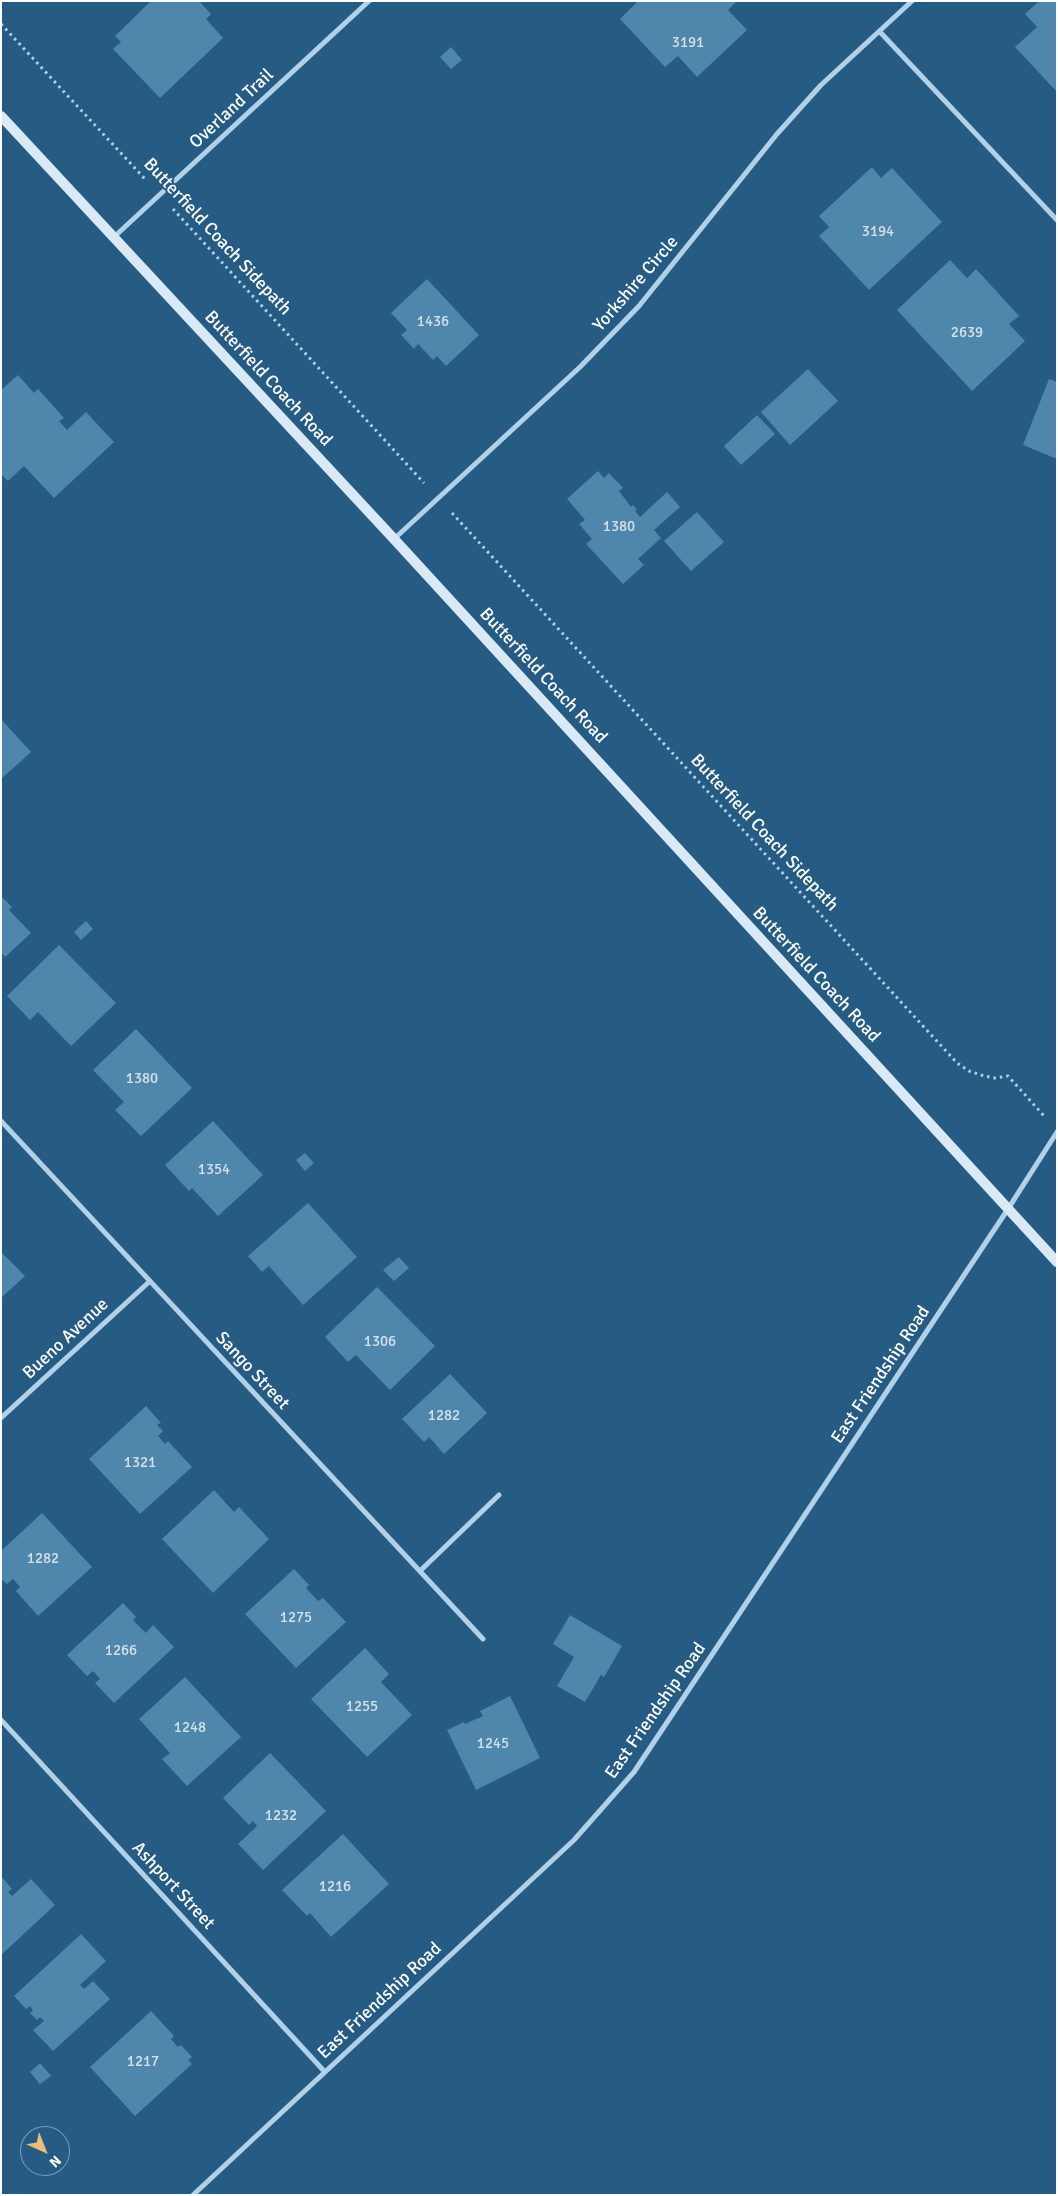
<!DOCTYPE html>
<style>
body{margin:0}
#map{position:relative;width:1058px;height:2196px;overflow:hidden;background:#265c84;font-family:Signika,sans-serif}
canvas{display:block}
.frame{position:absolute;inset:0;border:2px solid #fff;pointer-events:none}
.north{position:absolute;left:20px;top:2126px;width:50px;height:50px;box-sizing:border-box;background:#265c84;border:1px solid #7d9db5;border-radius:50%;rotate:136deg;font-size:14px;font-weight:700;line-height:20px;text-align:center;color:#fff}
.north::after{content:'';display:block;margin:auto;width:18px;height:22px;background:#f0bb75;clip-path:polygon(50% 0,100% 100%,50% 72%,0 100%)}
</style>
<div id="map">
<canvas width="1058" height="2196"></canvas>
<div class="frame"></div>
<div class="north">N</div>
</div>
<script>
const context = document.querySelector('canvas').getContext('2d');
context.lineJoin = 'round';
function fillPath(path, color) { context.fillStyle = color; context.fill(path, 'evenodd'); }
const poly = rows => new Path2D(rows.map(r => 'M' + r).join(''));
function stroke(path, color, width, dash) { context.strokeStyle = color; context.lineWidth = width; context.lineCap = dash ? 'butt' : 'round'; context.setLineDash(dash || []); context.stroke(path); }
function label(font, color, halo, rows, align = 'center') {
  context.font = font + ' Signika,sans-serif'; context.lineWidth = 4; context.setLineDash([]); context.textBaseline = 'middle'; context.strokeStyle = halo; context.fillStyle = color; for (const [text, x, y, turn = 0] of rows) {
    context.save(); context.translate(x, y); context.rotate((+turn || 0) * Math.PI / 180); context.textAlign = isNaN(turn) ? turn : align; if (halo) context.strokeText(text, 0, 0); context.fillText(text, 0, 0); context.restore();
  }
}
const building = poly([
 [151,1,199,1,211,14,206,19,223,38,160,98,113,49,121,42,115,36],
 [638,1,737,1,728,10,747,30,697,77,678,56,665,67,620,19],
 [1039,1,1057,1,1057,92,1015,47,1037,27,1025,14],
 [451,47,462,60,451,69,440,57],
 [872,167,881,178,892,168,942,222,869,290,819,236,829,227,819,216],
 [950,260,967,278,976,269,1019,316,1009,324,1025,341,972,391,897,310],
 [427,279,479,335,446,366,437,356,433,360,418,344,414,349,401,335,407,330,391,313],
 [808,369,838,401,790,445,761,412],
 [18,375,34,393,38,389,64,418,59,421,67,430,86,412,114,442,54,498,24,466,8,481,1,474,1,390],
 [1049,379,1057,382,1057,459,1023,445],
 [757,415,775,434,741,465,724,446],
 [598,471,604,478,609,473,623,488,619,491,631,507,633,505,637,510,635,511,640,517,667,492,680,507,654,530,661,538,638,559,644,565,623,584,586,544,592,539,579,524,585,520,567,499],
 [697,512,724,542,691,571,664,541],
 [1,719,31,752,1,779],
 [1,896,12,907,9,910,31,933,5,957,1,952],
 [86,921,93,929,81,940,74,932],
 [59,945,116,1003,71,1046,38,1012,30,1020,7,996],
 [136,1029,192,1088,141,1136,115,1110,124,1102,93,1070],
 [213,1121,263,1175,218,1216,192,1188,189,1191,165,1165],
 [305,1153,314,1163,305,1171,296,1160],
 [308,1203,357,1257,303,1305,269,1266,262,1272,248,1256],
 [1,1252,25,1276,1,1298],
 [399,1257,409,1268,394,1281,383,1270],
 [377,1287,435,1346,390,1390,356,1355,348,1362,325,1337],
 [450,1374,487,1413,444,1454,429,1437,424,1442,402,1419],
 [146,1406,161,1423,157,1425,163,1431,158,1436,165,1444,168,1441,192,1467,140,1514,89,1459],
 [214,1490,234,1512,239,1507,269,1539,213,1593,162,1539],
 [42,1513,92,1567,38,1616,16,1591,20,1587,13,1579,7,1584,1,1579,1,1551],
 [294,1569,309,1585,306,1588,318,1601,323,1598,346,1622,296,1668,245,1614],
 [123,1603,136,1617,133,1620,146,1633,153,1625,174,1647,114,1703,95,1683,100,1679,93,1671,87,1676,67,1655],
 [570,1615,622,1646,604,1677,601,1675,585,1702,557,1686,574,1657,553,1644],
 [365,1648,389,1674,381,1682,412,1715,367,1757,311,1699],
 [185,1677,241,1737,187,1786,162,1759,170,1753,139,1719],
 [510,1696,540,1758,476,1790,447,1730,464,1722,465,1724,483,1716,480,1711],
 [270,1753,326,1811,263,1870,238,1844,257,1826,253,1821,249,1825,223,1798],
 [343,1834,389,1884,331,1937,310,1913,307,1916,282,1890],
 [1,1876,12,1889,8,1892,12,1896,31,1879,55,1905,1,1955],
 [81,1934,106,1961,80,1985,84,1989,93,1981,110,1999,53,2051,33,2030,44,2021,40,2017,37,2020,30,2013,33,2010,30,2006,26,2009,14,1996],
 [151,2011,174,2036,171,2039,178,2047,181,2045,192,2057,188,2060,192,2064,135,2116,90,2067],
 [40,2063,51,2076,40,2084,30,2072]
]);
const path = poly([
 [1,24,145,179],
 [173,209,424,483],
 [452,513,957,1063,969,1071,984,1076,995,1078,1008,1076,1045,1117]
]);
const street = poly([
 [880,32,1057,220],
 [114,237,369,1],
 [394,539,580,367,639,306,777,134,821,85,912,1],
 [1,1121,483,1639],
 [1,1418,150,1281],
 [420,1571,499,1495],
 [1,1720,324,2071],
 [193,2195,574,1840,634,1772,1008,1209,1057,1132]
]);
const secondary = poly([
 [1,116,394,539,1057,1262]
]);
const numberNames = [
 ["3191",688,43],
 ["3194",878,232],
 ["1436",433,322],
 ["2639",967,333],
 ["1380",619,527],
 ["1380",142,1079],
 ["1354",214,1170],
 ["1306",380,1342],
 ["1282",444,1416],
 ["1321",140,1463],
 ["1282",43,1559],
 ["1275",296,1618],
 ["1266",121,1651],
 ["1255",362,1707],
 ["1248",190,1728],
 ["1245",493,1744],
 ["1232",281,1816],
 ["1216",335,1887],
 ["1217",143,2062]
];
const streetNames = [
 ["Overland Trail",232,109,-43],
 ["Butterfield Coach Sidepath",217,237,47],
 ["Yorkshire Circle",636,284,-49],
 ["Butterfield Coach Road",268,379,47],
 ["Butterfield Coach Road",543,676,47],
 ["Butterfield Coach Sidepath",764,833,47],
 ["Butterfield Coach Road",816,975,47],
 ["Bueno Avenue",66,1339,-43],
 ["Sango Street",252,1371,47],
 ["East Friendship Road",881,1375,-56],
 ["East Friendship Road",656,1711,-55],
 ["Ashport Street",173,1886,47],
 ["East Friendship Road",380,2001,-43]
];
fillPath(building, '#4f86ab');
stroke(path, '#b0d1e7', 3, [2.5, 4]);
stroke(street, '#b0d1e7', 5);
stroke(secondary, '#d9eaf6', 10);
label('15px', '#d3e1ea', null, numberNames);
label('18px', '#fff', '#265c84', streetNames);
</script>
